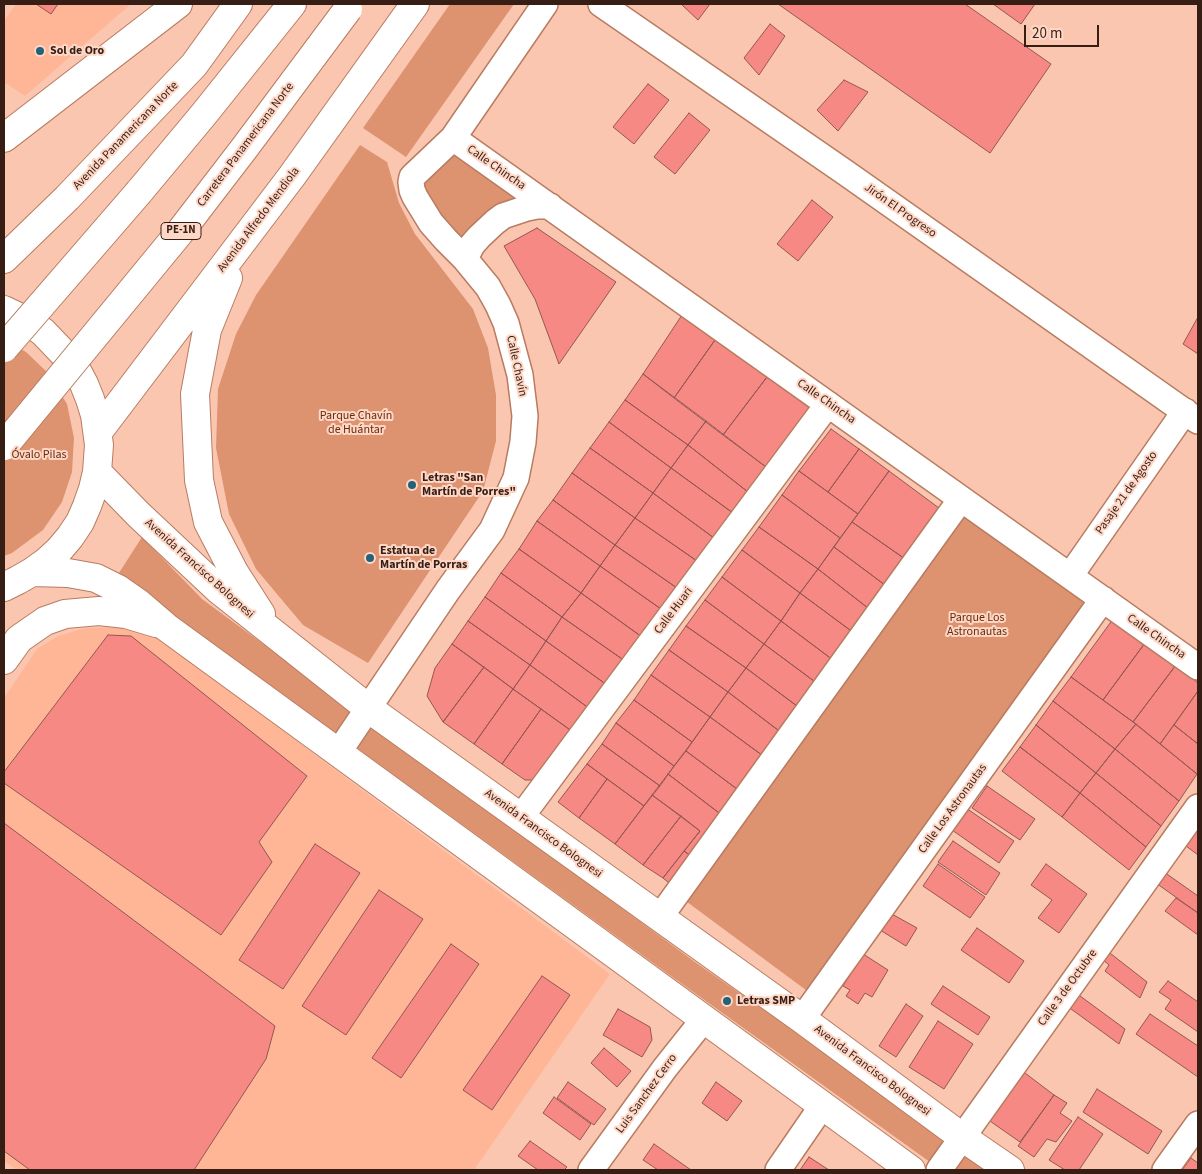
<!DOCTYPE html>
<meta charset="utf-8">
<style>
body{margin:0}
#map{position:relative;width:1202px;height:1174px;overflow:hidden;background:#fbc6b0;font-family:"Source Sans 3",sans-serif}
canvas{display:block}
.frame{position:absolute;inset:0;border:5px solid #361e14;pointer-events:none}
.scale{position:absolute;left:1024px;top:25px;width:75px;height:22px;box-sizing:border-box;border:2px solid #361e14;border-top:0;padding-left:6px;font-size:15px;line-height:18px;white-space:nowrap;color:#361e14;-webkit-text-stroke:4px #ffd7c6;paint-order:stroke}
</style>
<div id="map">
<canvas width="1202" height="1174"></canvas>
<div class="frame"></div>
<div class="scale">20 m</div>
</div>
<script>
const context = document.querySelector('canvas').getContext('2d');
context.lineJoin = 'round';
function fillPath(path, color) { context.fillStyle = color; context.fill(path, 'evenodd'); }
const poly = rows => new Path2D(rows.map(r => 'M' + r).join(''));
function stroke(path, color, width, dash) { context.strokeStyle = color; context.lineWidth = width; context.lineCap = dash ? 'butt' : 'round'; context.setLineDash(dash || []); context.stroke(path); }
function label(font, color, halo, rows, align = 'center') {
  context.font = font + ' "Source Sans 3",sans-serif'; context.lineWidth = 4; context.setLineDash([]); context.textBaseline = 'middle'; context.strokeStyle = halo; context.fillStyle = color; for (const [text, x, y, turn = 0] of rows) {
    context.save(); context.translate(x, y); context.rotate((+turn || 0) * Math.PI / 180); context.textAlign = isNaN(turn) ? turn : align; if (halo) context.strokeText(text, 0, 0); context.fillText(text, 0, 0); context.restore();
  }
}
const built = poly([
 [16,4,131,4,25,96,4,82,4,21],
 [117,627,151,633,610,974,474,1170,17,1170,4,1161,4,698,37,649,58,636,85,628]
]);
const green = poly([
 [450,4,514,4,406,157,363,128],
 [453,138,527,208,465,259,412,177],
 [360,145,387,162,399,203,415,234,473,309,488,348,496,395,496,441,483,491,368,663,303,625,256,569,229,514,216,448,218,389,236,334,256,295],
 [4,339,26,352,47,372,67,404,74,438,72,472,62,502,43,530,12,553,4,556],
 [958,506,1096,604,814,996,679,896],
 [142,537,202,599,695,962,994,1170,941,1170,678,981,270,685,117,576]
]);
const building = poly([
 [36,4,58,4,51,14,36,4],
 [681,4,710,4,698,20,681,4],
 [778,4,965,4,1051,64,990,153,778,4],
 [993,4,1035,4,1021,24,993,4],
 [770,24,785,36,759,75,744,58,770,24],
 [844,80,868,92,838,131,817,110,844,80],
 [648,84,669,100,634,144,613,127,648,84],
 [689,113,710,130,675,174,654,157,689,113],
 [812,200,833,217,798,261,777,244,812,200],
 [537,228,616,282,559,364,535,299,504,246,537,228],
 [682,315,715,340,674,398,643,374,682,315],
 [1198,317,1198,354,1183,344,1198,317],
 [715,340,767,377,723,435,674,398,715,340],
 [643,374,706,421,688,445,625,400,643,374],
 [767,377,811,409,766,467,723,435,767,377],
 [625,400,688,445,671,468,609,422,625,400],
 [706,421,766,467,748,492,688,445,706,421],
 [609,422,671,468,653,493,590,448,609,422],
 [831,429,859,449,828,492,799,471,831,429],
 [688,445,748,492,733,513,671,468,688,445],
 [590,448,653,493,635,518,572,473,590,448],
 [859,449,889,471,858,514,828,492,859,449],
 [671,468,733,513,714,538,653,493,671,468],
 [799,471,858,514,840,538,782,495,799,471],
 [889,471,943,511,908,561,852,522,889,471],
 [572,473,635,518,615,545,553,500,572,473],
 [653,493,714,538,697,561,635,518,653,493],
 [782,495,840,538,818,569,759,527,782,495],
 [553,500,615,545,600,566,537,521,553,500],
 [635,518,697,561,677,588,615,545,635,518],
 [537,521,600,566,581,593,519,549,537,521],
 [852,522,908,561,889,588,834,547,852,522],
 [759,527,818,569,800,593,742,550,759,527],
 [615,545,677,588,661,609,600,566,615,545],
 [834,547,889,588,873,612,818,569,834,547],
 [519,549,581,593,562,617,501,573,519,549],
 [742,550,800,593,781,621,722,577,742,550],
 [600,566,661,609,642,637,581,593,600,566],
 [818,569,873,612,858,636,800,593,818,569],
 [501,573,562,617,546,641,485,597,501,573],
 [722,577,781,621,764,644,705,600,722,577],
 [581,593,642,637,625,661,562,617,581,593],
 [800,593,858,636,837,663,781,621,800,593],
 [485,597,546,641,530,665,468,621,485,597],
 [705,600,764,644,746,668,686,626,705,600],
 [562,617,625,661,607,685,546,641,562,617],
 [1113,619,1145,643,1103,700,1071,677,1113,619],
 [468,621,530,665,513,689,452,644,468,621],
 [781,621,837,663,822,687,764,644,781,621],
 [686,626,746,668,728,692,669,650,686,626],
 [108,635,131,636,307,776,259,842,272,862,221,935,4,783,4,772,108,635],
 [546,641,607,685,590,709,530,665,546,641],
 [1145,643,1176,665,1133,722,1103,700,1145,643],
 [452,644,484,667,443,722,427,696,435,668,452,644],
 [764,644,822,687,805,712,746,668,764,644],
 [669,650,728,692,710,717,651,675,669,650],
 [530,665,590,709,573,732,513,689,530,665],
 [1176,665,1198,683,1198,691,1160,744,1133,722,1176,665],
 [484,667,513,689,474,744,443,722,484,667],
 [746,668,805,712,787,737,728,692,746,668],
 [651,675,710,717,692,742,634,700,651,675],
 [1071,677,1136,724,1115,749,1053,701,1071,677],
 [513,689,541,709,502,764,474,744,513,689],
 [1198,691,1198,744,1174,725,1198,691],
 [728,692,787,737,770,761,710,717,728,692],
 [634,700,692,742,674,766,616,723,634,700],
 [1053,701,1115,749,1096,773,1036,725,1053,701],
 [541,709,573,732,534,780,525,780,502,764,541,709],
 [710,717,770,761,745,795,686,751,710,717],
 [616,723,674,766,660,786,602,744,616,723],
 [1136,724,1197,774,1179,801,1115,749,1136,724],
 [1036,725,1096,773,1080,793,1020,747,1036,725],
 [1174,725,1198,744,1198,772,1197,774,1160,744,1174,725],
 [602,744,660,786,644,806,587,764,602,744],
 [1020,747,1080,793,1062,817,1002,771,1020,747],
 [1115,749,1179,801,1161,826,1096,773,1115,749],
 [686,751,745,795,727,819,668,774,686,751],
 [587,764,607,779,579,818,558,802,587,764],
 [1096,773,1161,826,1146,847,1080,793,1096,773],
 [668,774,727,819,698,861,684,851,700,831,652,795,668,774],
 [607,779,644,806,615,844,579,818,607,779],
 [987,786,1035,819,1020,840,972,808,987,786],
 [1080,793,1146,847,1129,870,1062,817,1080,793],
 [652,795,681,816,643,865,615,844,652,795],
 [966,808,1014,841,999,863,952,830,966,808],
 [681,816,700,831,663,878,643,865,681,816],
 [4,823,275,1026,266,1059,194,1170,30,1170,4,1151,4,823],
 [1198,827,1198,855,1186,846,1198,827],
 [953,841,1000,873,986,895,938,862,953,841],
 [315,844,360,873,283,989,239,960,315,844],
 [684,851,698,861,674,887,663,878,684,851],
 [938,864,985,897,970,918,923,886,938,864],
 [1046,864,1087,894,1059,933,1038,918,1052,900,1031,885,1046,864],
 [1164,872,1198,896,1198,913,1156,883,1164,872],
 [379,890,423,919,346,1035,302,1006,379,890],
 [1176,898,1198,913,1198,935,1165,911,1176,898],
 [890,913,917,928,906,946,880,930,890,913],
 [977,928,1024,961,1009,983,961,950,977,928],
 [451,944,479,964,401,1078,372,1058,451,944],
 [1106,950,1147,982,1140,998,1105,971,1109,965,1100,957,1106,950],
 [863,954,888,970,872,997,865,993,858,1004,846,996,850,990,843,986,863,954],
 [542,976,570,995,492,1110,463,1090,542,976],
 [1168,981,1198,1002,1198,1032,1165,1009,1171,1000,1159,992,1168,981],
 [943,986,990,1017,978,1035,931,1004,943,986],
 [1076,993,1125,1029,1119,1044,1067,1006,1076,993],
 [906,1004,923,1016,896,1057,879,1046,906,1004],
 [618,1009,650,1027,652,1040,642,1057,603,1035,618,1009],
 [1150,1014,1198,1046,1198,1077,1136,1034,1150,1014],
 [938,1021,973,1044,944,1089,909,1067,938,1021],
 [604,1048,631,1071,617,1087,591,1063,604,1048],
 [1021,1070,1054,1095,1020,1142,987,1119,1021,1070],
 [568,1082,606,1109,594,1125,557,1098,568,1082],
 [716,1082,742,1101,727,1121,702,1103,716,1082],
 [1097,1089,1162,1131,1148,1154,1083,1112,1097,1089],
 [1054,1095,1067,1103,1060,1113,1072,1121,1056,1142,1047,1139,1034,1157,1018,1146,1054,1095],
 [554,1097,591,1124,580,1140,543,1113,554,1097],
 [1078,1117,1103,1134,1079,1170,1065,1170,1049,1160,1078,1117],
 [530,1141,567,1167,564,1170,538,1170,518,1156,530,1141],
 [654,1144,691,1170,658,1170,643,1160,654,1144],
 [809,1157,829,1170,800,1170,809,1157],
 [1191,1158,1198,1163,1198,1170,1182,1170,1191,1158]
]);
const minor = poly([
 [601,4,846,173,1198,421],
 [453,138,1198,667],
 [465,259,472,245,479,237,495,222,503,216,527,208,537,206,550,206],
 [1070,576,1185,411],
 [338,753,448,590,492,530,516,478,523,442,525,416,520,375,506,323,498,305,488,287,465,259,446,240,431,223,415,197,412,190,411,182,412,177,453,138,545,4],
 [521,817,828,404],
 [660,917,956,506,960,498],
 [802,1019,1103,599],
 [591,1170,665,1068,704,1019],
 [778,1170,822,1106],
 [939,1170,1198,807],
 [1165,1170,1198,1124]
]);
const major = poly([
 [4,138,178,4],
 [4,259,67,198,194,65,238,4],
 [228,278,207,330,195,394,199,480,208,522,234,572,261,614],
 [4,310,29,322,43,332,66,356,76,369,84,384,90,399,95,415,99,445,97,472,93,489,87,506,80,522,70,537,59,550,46,562,32,572,18,580,4,587],
 [98,432,292,176,415,4],
 [97,472,139,515,219,590,368,708,802,1019,962,1137,1010,1170],
 [32,572,68,573,96,578,118,589,138,603,166,627,911,1170],
 [4,660,19,639,45,621,65,614,99,611,126,614,156,623]
]);
const highway = poly([
 [139,192,204,114,292,4]
]);
const highwayBridge = poly([
 [4,348,139,192],
 [4,446,180,232,246,146,348,9]
]);
const markers = [
 [40,51,5,"#236278"],
 [412,485,5,"#236278"],
 [370,558,5,"#236278"],
 [727,1001,5,"#236278"]
];
const shields = [
 [181,231,40]
];
const shieldNames = [
 ["PE-1N",181,231]
];
const poiNames = [
 ["Sol de Oro",50,51],
 ["Letras \"San",422,478],
 ["Martín de Porres\"",422,492],
 ["Estatua de",380,551],
 ["Martín de Porras",380,565],
 ["Letras SMP",737,1001]
];
const streetNames = [
 ["Avenida Panamericana Norte",126,136,-46],
 ["Carretera Panamericana Norte",246,145,-53],
 ["Calle Chincha",496,168,35],
 ["Jirón El Progreso",900,211,35],
 ["Avenida Alfredo Mendiola",259,220,-53],
 ["Calle Chavín",516,366,78],
 ["Calle Chincha",826,402,35],
 ["Pasaje 21 de Agosto",1127,493,-55],
 ["Avenida Francisco Bolognesi",199,569,42],
 ["Calle Huari",674,611,-53],
 ["Calle Chincha",1156,637,35],
 ["Calle Los Astronautas",953,809,-54],
 ["Avenida Francisco Bolognesi",543,834,36],
 ["Calle 3 de Octubre",1068,988,-54],
 ["Avenida Francisco Bolognesi",872,1071,37],
 ["Luis Sanchez Cerro",647,1094,-54]
];
const parkNames = [
 ["Parque Chavín",356,416],
 ["de Huántar",356,430],
 ["Óvalo Pilas",39,455],
 ["Parque Los",977,618],
 ["Astronautas",977,632]
];
fillPath(built, '#feb696');
fillPath(green, '#dd9270');
fillPath(building, '#f68983');
stroke(building, '#955652', 1);
stroke(minor, '#b87c61', 28);
stroke(major, '#b87c61', 30);
stroke(highway, '#b87c61', 30);
stroke(minor, '#fff', 25);
stroke(major, '#fff', 28);
stroke(highway, '#fff', 28);
stroke(highwayBridge, '#b87c61', 30, []);
stroke(highwayBridge, '#fff', 28);
for (const [x, y, r, color] of markers) { const dot = new Path2D(); dot.arc(x, y, r, 0, 2 * Math.PI); context.fillStyle = color; context.fill(dot); stroke(dot, '#ffd7c6', 2); }
for (const [x, y, w] of shields) { const box = new Path2D(); box.roundRect(x - w / 2, y - 8.5, w, 17, 4); context.fillStyle = '#ffd7c6'; context.fill(box); stroke(box, '#361e14', 1); }
label('bold 11px', '#361e14', null, shieldNames);
label('bold 12px', '#361e14', '#ffd7c6', poiNames, 'left');
label('12px', '#361e14', '#ffd7c6', streetNames);
label('12px', '#692c0b', '#ffd7c6', parkNames);
</script>
